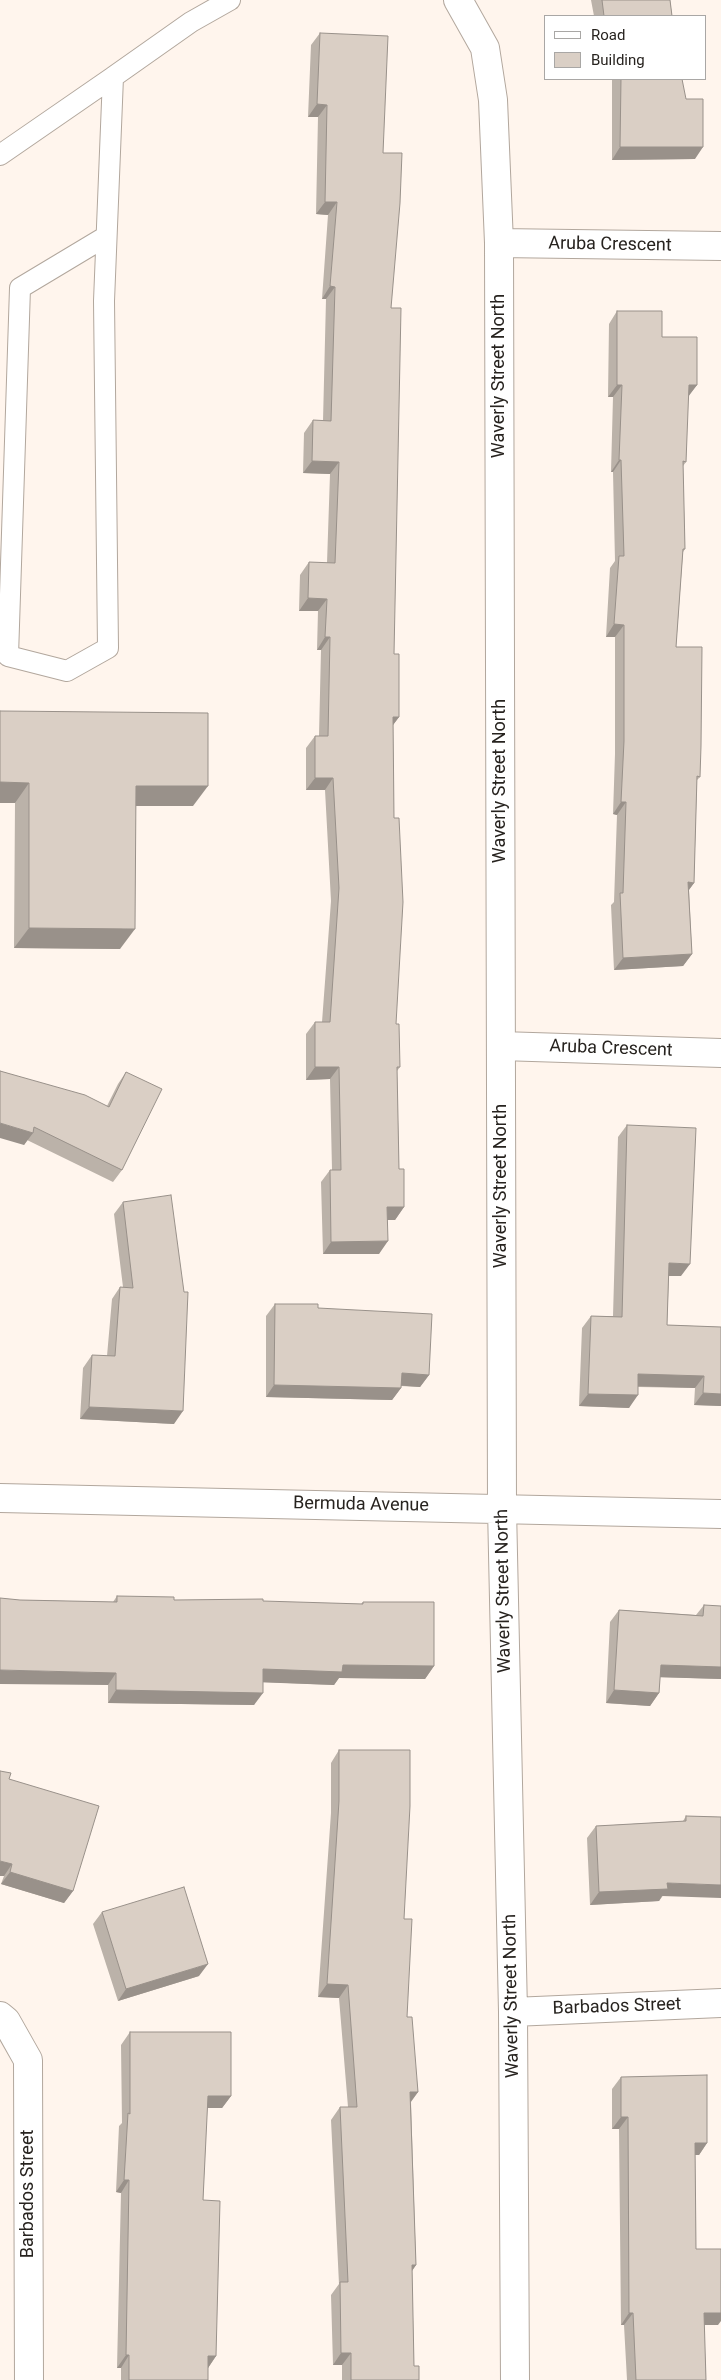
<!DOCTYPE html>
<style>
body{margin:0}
#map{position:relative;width:721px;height:2380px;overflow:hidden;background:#fff5ed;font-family:Roboto,sans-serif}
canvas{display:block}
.legend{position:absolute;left:544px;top:15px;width:162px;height:65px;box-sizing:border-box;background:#fff;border:1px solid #a9a7a5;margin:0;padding:6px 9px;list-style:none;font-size:15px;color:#27231f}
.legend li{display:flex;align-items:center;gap:10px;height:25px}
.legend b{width:25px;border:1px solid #a9a7a5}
</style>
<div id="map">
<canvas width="721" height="2380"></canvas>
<ul class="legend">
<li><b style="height:6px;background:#fff"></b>Road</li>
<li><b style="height:14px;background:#dacfc5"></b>Building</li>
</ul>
</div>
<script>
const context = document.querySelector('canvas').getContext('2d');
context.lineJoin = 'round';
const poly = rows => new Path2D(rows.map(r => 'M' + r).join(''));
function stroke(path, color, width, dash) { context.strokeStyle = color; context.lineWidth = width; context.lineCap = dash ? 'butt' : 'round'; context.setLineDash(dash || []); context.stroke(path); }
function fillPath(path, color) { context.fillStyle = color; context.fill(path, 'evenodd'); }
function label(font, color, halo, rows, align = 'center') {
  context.font = font + ' Roboto,sans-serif'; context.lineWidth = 4; context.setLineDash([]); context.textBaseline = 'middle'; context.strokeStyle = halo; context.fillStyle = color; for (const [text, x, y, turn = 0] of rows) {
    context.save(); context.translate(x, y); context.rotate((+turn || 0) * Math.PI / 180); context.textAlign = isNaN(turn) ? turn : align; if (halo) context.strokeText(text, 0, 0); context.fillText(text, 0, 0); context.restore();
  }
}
const lane = poly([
 [113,77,191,22,230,0],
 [0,155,113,77,104,301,108,648,67,671,8,656,20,288,105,237]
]);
const street = poly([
 [458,0,485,48,493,100,499,243,502,1508,513,2012,515,2380],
 [499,243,721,246],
 [501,1046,721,1053],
 [0,1498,721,1514],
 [513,2012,721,2003],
 [0,2016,6,2021,28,2060,29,2380]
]);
const wall = poly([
 [591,0,670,0,672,16,594,16],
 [320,33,383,153,391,308,394,654,399,717,393,725,396,1024,400,1067,397,1071,399,1169,404,1207,395,1220,387,1220,379,1254,323,1254,321,1182,330,1170,332,1170,330,1079,306,1080,306,1034,315,1022,322,1022,331,901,325,790,306,790,306,748,315,736,319,736,321,650,317,650,318,611,299,611,300,575,309,562,327,563,330,474,303,473,304,433,313,420,323,421,326,299,322,299,328,215,316,214,318,117,308,117,311,45],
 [612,79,682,79,695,159,612,160],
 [617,311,662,337,697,385,688,396,686,462,683,466,685,549,683,552,676,647,700,777,697,780,694,883,689,890,692,954,683,966,614,970,611,905,614,902,617,815,613,814,615,754,615,637,606,637,610,568,615,561,613,472,611,472,613,397,608,397,609,324],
 [0,711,193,806,136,806,120,949,14,948,15,803,0,803],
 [0,1071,107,1106,118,1084,126,1072,122,1170,113,1182,27,1140,24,1145],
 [627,1125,681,1276,669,1276,667,1325,721,1327,721,1406,694,1405,695,1388,638,1387,629,1408,579,1406,582,1328,591,1316,613,1316,618,1137],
 [123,1202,174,1424,80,1419,83,1368,92,1355,107,1356,112,1299,120,1287,123,1287,114,1214],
 [275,1304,318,1308,429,1375,420,1387,401,1386,401,1388,392,1400,266,1397,266,1316],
 [117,1596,174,1600,361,1604,363,1602,434,1666,425,1679,339,1678,334,1685,263,1682,254,1705,108,1703,108,1685,20,1600,113,1602],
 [704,1605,721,1679,660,1677,659,1693,650,1706,606,1703,610,1622,619,1610,696,1615],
 [339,1750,404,1919,407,2017,418,2092,411,2102,416,2265,412,2271,414,2366,419,2380,342,2380,342,2365,333,2365,331,2295,339,2284,331,2120,340,2107,348,2107,339,1998,318,1997,331,1813,331,1763],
 [9,1779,73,1891,64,1903,1,1884,4,1876],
 [686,1816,721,1817,659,1901,590,1905,587,1838,596,1826,683,1821],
 [102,1912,199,1976,118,2001,93,1924],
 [130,2032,231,2096,222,2108,207,2108,203,2200,216,2356,208,2368,208,2380,121,2380,121,2368,117,2368,121,2193,116,2192,119,2126,122,2123,121,2045],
 [621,2077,707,2143,699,2155,695,2155,696,2249,718,2325,704,2325,706,2380,627,2380,624,2325,621,2325,619,2129,612,2129,612,2089]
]);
const shadedWall = poly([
 [317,104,327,105,318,117,308,117],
 [620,147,703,147,695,159,612,160],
 [325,202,337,202,328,215,316,214],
 [330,286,335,287,326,299,322,299],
 [617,385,622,385,613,397,608,397],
 [689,385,697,385,688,397],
 [619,460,621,460,613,472,611,472],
 [312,461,339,462,330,474,303,473],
 [308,598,327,599,318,611,299,611],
 [614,624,624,625,615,637,606,637],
 [325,637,330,637,321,650,317,650],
 [393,717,399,717,390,729],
 [315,778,333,778,325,790,306,790],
 [0,782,29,783,15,803,0,803],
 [136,786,208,786,193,806,121,806],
 [621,802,626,802,617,815,613,814],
 [688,882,694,883,685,895],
 [29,928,135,929,120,949,14,948],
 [692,954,683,966,614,970,623,958],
 [315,1067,339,1067,330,1079,306,1080],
 [0,1123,33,1133,24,1145,0,1138],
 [387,1207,404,1207,395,1220,378,1220],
 [388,1241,379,1254,323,1254,331,1242],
 [669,1263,690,1264,681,1276,660,1276],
 [402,1373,429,1375,420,1387,393,1385],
 [638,1374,704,1376,695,1388,630,1386],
 [274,1385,401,1388,392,1400,266,1397],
 [703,1393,721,1394,721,1406,694,1405],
 [588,1394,638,1395,629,1408,579,1406],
 [89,1407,183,1411,174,1424,80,1419],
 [343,1665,434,1666,425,1679,339,1678,334,1685,254,1682,263,1669],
 [661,1665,721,1667,721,1679,652,1677],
 [0,1670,116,1673,108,1685,0,1684],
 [116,1690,263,1693,254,1705,108,1703],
 [614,1690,659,1693,650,1706,606,1703],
 [0,1861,12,1864,4,1876,0,1876],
 [10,1872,73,1891,64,1903,1,1884],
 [667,1883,721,1885,721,1898,662,1896,659,1901,590,1905,599,1892],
 [208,1964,199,1976,118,2001,126,1989],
 [327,1984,348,1985,339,1998,318,1997],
 [410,2092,418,2092,409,2104],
 [208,2096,231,2096,222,2108,199,2108],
 [621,2117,628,2117,619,2129,612,2129],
 [695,2143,707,2143,699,2155,686,2155],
 [124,2180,129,2180,121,2193,116,2192],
 [412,2265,416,2265,407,2278],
 [629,2313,633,2313,624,2325,621,2325],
 [704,2313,721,2313,721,2321,718,2325,695,2325],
 [341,2353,351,2353,342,2365,333,2365],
 [126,2355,129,2355,121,2368,117,2368],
 [208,2356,216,2356,208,2368]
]);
const building = poly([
 [602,0,670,0,672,16,604,16,602,0],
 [320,33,388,36,383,153,402,153,400,203,391,308,401,308,394,654,399,654,399,717,393,717,394,818,399,818,403,902,396,1024,399,1024,400,1067,397,1067,399,1169,404,1169,404,1207,387,1207,388,1241,331,1242,330,1170,341,1170,339,1067,315,1067,315,1022,330,1022,339,888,333,778,315,778,315,736,328,736,330,637,325,637,327,599,308,598,309,562,335,563,339,462,312,461,313,420,331,421,335,287,330,286,337,202,325,202,327,105,317,104,320,33],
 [621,79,682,79,686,99,703,99,703,147,620,147,621,79],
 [617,311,662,311,662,337,697,337,697,385,689,385,686,462,683,461,685,549,683,549,676,647,702,647,701,746,700,777,697,776,694,883,688,882,692,954,623,958,620,893,623,893,626,802,621,802,624,741,624,625,614,624,619,556,624,556,621,460,619,460,622,385,617,385,617,311],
 [0,711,208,713,208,786,136,786,135,929,29,928,29,783,0,782,0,711],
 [0,1071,85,1095,109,1107,126,1072,162,1089,122,1170,34,1127,33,1133,0,1123,0,1071],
 [627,1125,696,1128,690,1264,669,1263,667,1325,721,1327,721,1394,703,1393,704,1376,638,1374,638,1395,588,1394,591,1316,622,1317,627,1125],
 [171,1195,184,1292,188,1292,183,1411,89,1407,92,1355,115,1356,120,1287,133,1288,123,1202,171,1195],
 [275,1304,318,1304,318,1308,432,1314,429,1375,402,1373,401,1388,274,1385,275,1304],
 [117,1596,174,1597,174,1600,263,1599,263,1601,363,1604,363,1602,434,1602,434,1666,343,1665,342,1672,263,1669,263,1693,116,1690,116,1673,0,1670,0,1598,20,1600,117,1602,117,1596],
 [704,1605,721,1606,721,1667,661,1665,659,1693,614,1690,619,1610,703,1616,704,1605],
 [339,1750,410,1750,410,1806,404,1919,412,1919,407,2017,412,2017,418,2092,410,2092,416,2265,412,2265,414,2366,419,2366,419,2380,351,2380,351,2353,341,2353,340,2282,348,2282,340,2107,357,2107,348,1985,327,1984,339,1801,339,1750],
 [0,1771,11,1773,9,1779,99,1806,73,1891,10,1872,12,1864,0,1861,0,1771],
 [686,1816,721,1817,721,1885,667,1883,668,1889,599,1892,596,1826,686,1821,686,1816],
 [184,1887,208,1964,126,1989,102,1912,184,1887],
 [130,2032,231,2032,231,2096,208,2096,203,2200,220,2201,216,2356,208,2356,208,2380,129,2380,129,2355,126,2355,129,2180,124,2180,128,2113,130,2114,130,2032],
 [707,2075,707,2143,695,2143,696,2249,721,2249,721,2313,704,2313,706,2380,636,2380,633,2313,629,2313,628,2117,621,2117,621,2077,707,2075]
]);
const streetNames = [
 ["Aruba Crescent",610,245,1],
 ["Waverly Street North",499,376,-90],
 ["Waverly Street North",500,781,-90],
 ["Aruba Crescent",611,1049,2],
 ["Waverly Street North",501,1186,-90],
 ["Bermuda Avenue",361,1505,1],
 ["Waverly Street North",504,1591,-91],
 ["Waverly Street North",512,1996,-91],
 ["Barbados Street",617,2007,-2],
 ["Barbados Street",28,2194,-90]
];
stroke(lane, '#b2a79d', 22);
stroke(street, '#b2a79d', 30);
stroke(lane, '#fff', 20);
stroke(street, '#fff', 28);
fillPath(wall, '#bbb2a9');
fillPath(shadedWall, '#99918a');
fillPath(building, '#dacfc5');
stroke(building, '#99918a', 1);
label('18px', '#27231f', '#fff', streetNames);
</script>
